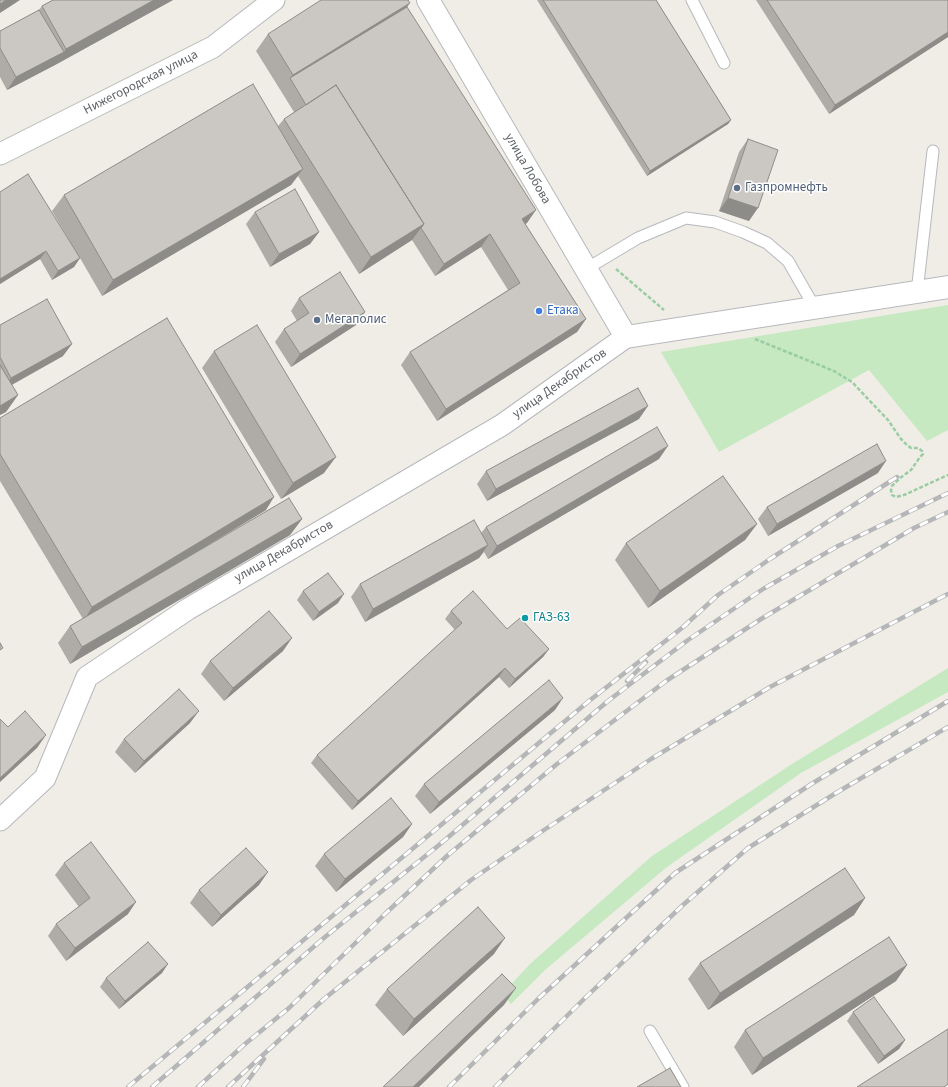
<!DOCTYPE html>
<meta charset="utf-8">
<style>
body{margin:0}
canvas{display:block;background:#f0ede6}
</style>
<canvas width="948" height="1087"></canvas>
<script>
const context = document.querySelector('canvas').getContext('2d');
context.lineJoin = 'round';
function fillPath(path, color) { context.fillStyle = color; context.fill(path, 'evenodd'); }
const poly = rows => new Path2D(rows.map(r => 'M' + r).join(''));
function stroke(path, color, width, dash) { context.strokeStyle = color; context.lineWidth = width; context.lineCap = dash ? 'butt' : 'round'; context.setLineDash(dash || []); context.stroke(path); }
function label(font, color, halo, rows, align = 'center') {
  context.font = font + ' "Source Sans 3",sans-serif'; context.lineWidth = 3; context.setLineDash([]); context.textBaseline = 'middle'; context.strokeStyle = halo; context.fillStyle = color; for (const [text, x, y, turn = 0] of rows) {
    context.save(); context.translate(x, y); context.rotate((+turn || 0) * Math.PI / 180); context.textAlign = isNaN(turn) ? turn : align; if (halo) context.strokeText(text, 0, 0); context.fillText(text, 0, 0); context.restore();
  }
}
const green = poly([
 [948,305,948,430,927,441,869,370,719,452,661,352],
 [948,668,948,692,801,773,667,867,545,970,511,1004,502,994,531,963,652,856,792,764]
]);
const path = poly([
 [616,269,664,310],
 [755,339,834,371,852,382,888,420,901,439,907,445,911,448,918,448,922,451,923,454,920,457,911,470,900,478,892,486,891,490,892,495,896,497,904,495,948,475]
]);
const service = poly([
 [692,0,724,63],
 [586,269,638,238,686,218,715,222,743,232,767,243,788,261,815,308],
 [917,292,933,151],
 [650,1031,683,1087]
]);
const minor = poly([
 [0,154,213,47,274,0],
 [0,820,45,778,87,677,188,609,502,425,626,337]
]);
const tertiary = poly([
 [428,0,626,337,948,287]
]);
const rail = poly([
 [683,627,718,595,770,559,897,477],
 [627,681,646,662],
 [128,1087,589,701,687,624],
 [152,1087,325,937,439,845,608,701,688,640,763,589,838,546,948,493],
 [198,1087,245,1044,289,1008,386,913,448,855,557,764,666,681,761,619,914,528,948,512],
 [228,1087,324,999,471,880,538,834,651,759,770,687,948,594],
 [243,1087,264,1059],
 [449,1087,539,998,675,873,813,783,948,701],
 [495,1087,585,998,683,905,748,848,836,793,948,727]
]);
const wall = poly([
 [53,0,173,0,55,65,7,90,0,77,0,31,39,10,42,6],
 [537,0,656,0,731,120,728,124,647,176],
 [756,0,948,0,948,37,829,114],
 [407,7,527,223,525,224,586,319,577,332,437,421,401,365,410,352,508,290,481,247,435,276,412,240,359,274,298,176,291,185,102,296,80,258,74,267,52,280,40,259,0,284,0,192,79,257,52,211,64,195,278,126,284,119,294,112,256,51,268,34],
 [748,139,749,221,719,211,739,152],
 [255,212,319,232,310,244,270,267,246,224],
 [299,298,356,325,291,367,275,342,284,329,297,321,291,311],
 [0,325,63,356,12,385,18,395,6,412,0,415],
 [214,351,324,473,281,499,202,368],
 [0,418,266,510,152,578,302,519,290,535,70,664,58,643,70,626,83,619,0,481],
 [639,419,487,501,477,484,486,471],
 [659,459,488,559,484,552,479,558,365,622,351,597,360,584,481,533,486,527],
 [878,473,768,536,758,519,767,507],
 [757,524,745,540,648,608,615,560,626,543],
 [303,591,338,603,313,621,297,600],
 [451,611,507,629,549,649,543,657,509,688,499,677,352,810,311,763,317,755,455,630,445,619],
 [283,651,224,701,201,674,210,661],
 [555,710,430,814,415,796,424,784],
 [190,723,135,773,115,752,124,739],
 [412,824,403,837,336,892,315,866,324,854],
 [64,863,128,914,66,961,48,936,56,924,79,907,55,875],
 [259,885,212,927,190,903,199,890],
 [865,898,854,915,708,1010,688,979,700,963],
 [494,954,403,1036,375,1005,387,989],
 [907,965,896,981,752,1075,734,1047,745,1030],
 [162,973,119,1009,100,987,106,978],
 [853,1012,905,1040,899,1049,878,1064,847,1021]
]);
const shadedWall = poly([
 [6,0,20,0,0,13,0,4],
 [154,0,173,0,55,65,7,90,16,77,64,52,66,49],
 [410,3,398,19,290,78,293,75],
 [948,32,948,37,829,114,835,105],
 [731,120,728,124,647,176,650,171],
 [303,169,291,185,102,296,113,280],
 [728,198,758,208,749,221,719,211],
 [536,210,527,223,513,231,522,219],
 [424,224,412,240,359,274,371,257],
 [319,232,310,244,270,267,279,254],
 [490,234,481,247,435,276,444,264],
 [46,251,40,259,0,284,0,279],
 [80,258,74,267,52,280,58,271],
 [365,312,356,325,291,367,300,354],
 [586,319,577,332,437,421,446,409],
 [72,344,63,356,2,390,11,378],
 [18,395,6,412,0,415,0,406],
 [648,406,639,419,487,501,496,489],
 [668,446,659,459,488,559,497,546],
 [336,457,324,473,281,499,293,483],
 [886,461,878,473,768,536,777,524],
 [274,497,266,510,84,620,92,607],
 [302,519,290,535,70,664,82,647],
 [757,524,745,540,648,608,660,591],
 [488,545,479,558,365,622,373,609],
 [344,594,338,603,313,621,319,612],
 [292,638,283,651,224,701,233,688],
 [549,649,543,657,509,688,515,679],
 [505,668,499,677,352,810,358,801],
 [563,698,555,710,430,814,439,802],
 [199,711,190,723,135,773,144,761],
 [46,735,37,748,0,782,0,778],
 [412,824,403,837,336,892,345,879],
 [268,872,259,885,212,927,221,915],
 [865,898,854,915,708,1010,720,993],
 [136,902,128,914,66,961,75,948],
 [505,938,494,954,403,1036,414,1019],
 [168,964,162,973,119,1009,125,1001],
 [907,965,896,981,752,1075,763,1058],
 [516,988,504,1005,419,1087,413,1087],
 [905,1040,899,1049,878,1064,884,1056]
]);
const building = poly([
 [0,0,6,0,0,4,0,0],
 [53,0,154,0,66,49,42,6,53,0],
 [321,0,408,0,410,3,293,75,268,34,321,0],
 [543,0,656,0,731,120,650,171,543,0],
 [767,0,948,0,948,32,835,105,767,0],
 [407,7,536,210,522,219,586,319,446,409,410,352,520,283,490,234,444,264,421,228,424,224,336,85,306,105,290,78,407,7],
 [39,10,64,52,16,77,0,48,0,31,39,10],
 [253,84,303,169,113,280,64,195,253,84],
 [336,85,424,224,371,257,284,119,336,85],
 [748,139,778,150,758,208,728,198,748,139],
 [28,174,80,258,58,271,46,251,0,279,0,192,28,174],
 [295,189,319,232,279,254,255,212,295,189],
 [340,272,365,312,300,354,284,329,309,313,299,298,340,272],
 [47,299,72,344,11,378,0,357,0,325,47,299],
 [167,318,274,497,92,607,0,454,0,418,167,318],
 [257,325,336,457,293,483,214,351,257,325],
 [0,365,18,395,0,406,0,365],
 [638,388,648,406,496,489,486,471,638,388],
 [657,427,668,446,497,546,486,527,657,427],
 [877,444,886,461,777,524,767,507,877,444],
 [723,476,757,524,660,591,626,543,723,476],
 [289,498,302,519,82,647,70,626,289,498],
 [474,520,488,545,373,609,360,584,474,520],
 [328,573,344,594,319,612,303,591,328,573],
 [473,591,507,629,520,618,549,649,515,679,505,668,358,801,317,755,462,623,451,611,473,591],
 [269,611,292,638,233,688,210,661,269,611],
 [0,643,3,648,0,650,0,643],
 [549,680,563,698,439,802,424,784,549,680],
 [179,689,199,711,144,761,124,739,179,689],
 [25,711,46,735,0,778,0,719,8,727,25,711],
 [391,798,412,824,345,879,324,854,391,798],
 [91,842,136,902,75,948,56,924,90,898,64,863,91,842],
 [246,848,268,872,221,915,199,890,246,848],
 [845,868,865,898,720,993,700,963,845,868],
 [478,907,505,938,414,1019,387,989,478,907],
 [889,937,907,965,763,1058,745,1030,889,937],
 [148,942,168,964,125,1001,106,978,148,942],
 [502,974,516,988,413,1087,383,1087,502,974],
 [874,997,905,1040,884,1056,853,1012,874,997],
 [948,1029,948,1084,944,1087,857,1087,948,1029],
 [670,1068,681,1087,637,1087,670,1068]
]);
const markers = [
 [737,188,4,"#5c6f8a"],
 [539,311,4,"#3f7fe0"],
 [317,320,4,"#5c6f8a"],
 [525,618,4,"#0f9aa8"]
];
const streetNames = [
 ["Нижегородская улица",141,83,-27],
 ["улица Лобова",527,169,60],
 ["улица Декабристов",560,384,-35],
 ["улица Декабристов",284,552,-30]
];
const serviceNames = [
 ["Газпромнефть",745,188],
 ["Мегаполис",325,320]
];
const shopNames = [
 ["Етака",547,311]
];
const cultureNames = [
 ["ГАЗ-63",533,618]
];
fillPath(green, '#c6e9c1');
stroke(service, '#b6b9bd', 13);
stroke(minor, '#b6b9bd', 23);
stroke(tertiary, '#b6b9bd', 24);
stroke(path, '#9bcda4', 2.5, [4, 2]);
stroke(service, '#fff', 11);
stroke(minor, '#fff', 21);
stroke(tertiary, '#fff', 22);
stroke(rail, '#b5b6b7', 4.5);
stroke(rail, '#fff', 3, [9]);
fillPath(wall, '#afaca8');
fillPath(shadedWall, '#8e8c88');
fillPath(building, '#cbc8c3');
stroke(building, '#8e8c88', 1);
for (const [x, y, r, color] of markers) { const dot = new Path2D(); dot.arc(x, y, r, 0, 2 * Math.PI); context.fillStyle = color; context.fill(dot); stroke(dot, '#fff', 1.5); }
label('13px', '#5d6367', '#fff', streetNames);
label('13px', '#4e5e75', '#fff', serviceNames, 'left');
label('13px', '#366cbe', '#fff', shopNames, 'left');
label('13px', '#0d838f', '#fff', cultureNames, 'left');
</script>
